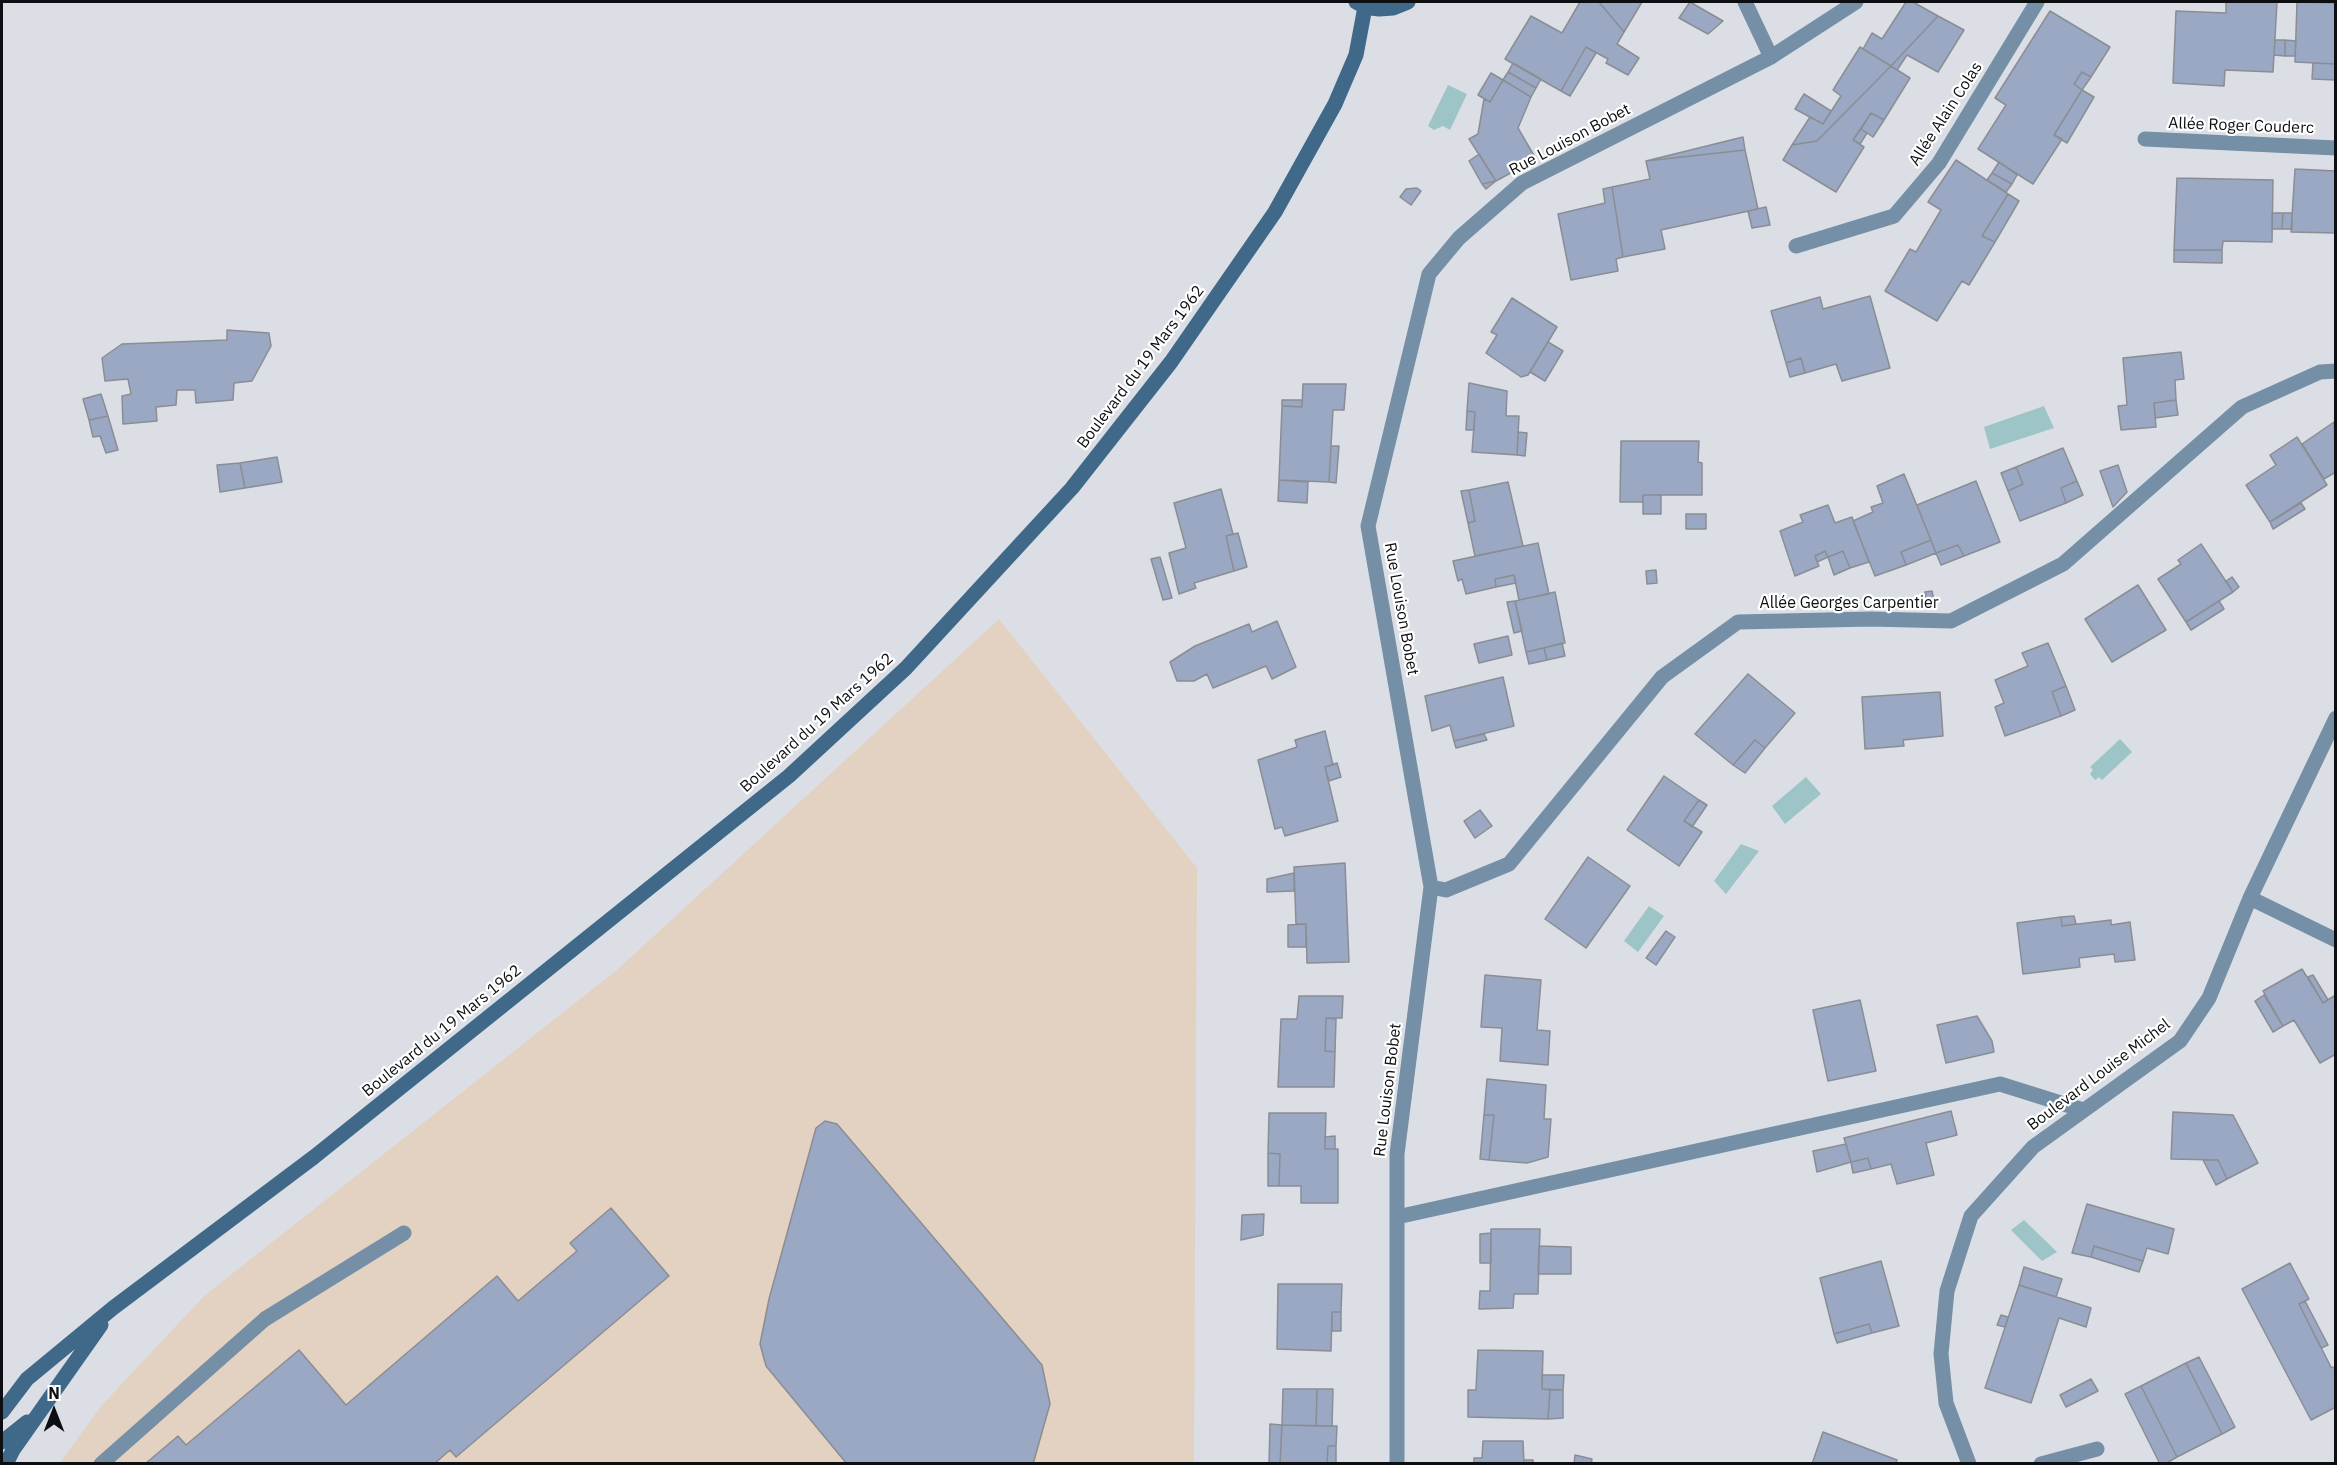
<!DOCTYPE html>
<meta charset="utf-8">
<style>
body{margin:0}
#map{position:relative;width:2337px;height:1465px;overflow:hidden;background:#dbdfe5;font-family:"IBM Plex Sans",sans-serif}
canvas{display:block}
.frame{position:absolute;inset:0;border:3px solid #0d0e11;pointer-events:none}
.north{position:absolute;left:24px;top:1381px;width:60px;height:60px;-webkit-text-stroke:4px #fff;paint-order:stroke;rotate:0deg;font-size:16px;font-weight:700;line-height:24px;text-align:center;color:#0d0e11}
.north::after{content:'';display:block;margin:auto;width:21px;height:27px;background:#0d0e11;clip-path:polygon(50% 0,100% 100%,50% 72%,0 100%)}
</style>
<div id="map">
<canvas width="2337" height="1465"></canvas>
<div class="frame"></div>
<div class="north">N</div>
</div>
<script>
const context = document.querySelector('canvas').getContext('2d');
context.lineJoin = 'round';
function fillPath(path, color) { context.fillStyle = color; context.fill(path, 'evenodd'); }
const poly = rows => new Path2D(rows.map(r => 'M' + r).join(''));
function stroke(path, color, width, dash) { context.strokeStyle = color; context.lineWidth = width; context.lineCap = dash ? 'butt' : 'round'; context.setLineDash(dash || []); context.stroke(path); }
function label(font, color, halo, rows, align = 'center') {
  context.font = font + ' "IBM Plex Sans",sans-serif'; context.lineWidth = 4.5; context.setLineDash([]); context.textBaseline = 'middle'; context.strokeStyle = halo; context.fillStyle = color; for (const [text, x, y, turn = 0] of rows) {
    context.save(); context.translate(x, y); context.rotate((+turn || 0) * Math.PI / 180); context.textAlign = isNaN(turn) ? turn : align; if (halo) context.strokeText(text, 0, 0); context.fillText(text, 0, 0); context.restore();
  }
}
const medical = poly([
 [999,619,1197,868,1194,1463,59,1464,102,1405,204,1296,618,969]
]);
const water = poly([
 [1448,85,1467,94,1450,130,1443,126,1434,130,1428,126],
 [2044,406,2054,428,1990,449,1984,427],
 [2120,739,2132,752,2102,780,2099,777,2095,780,2090,774,2093,770,2090,767],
 [1806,777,1821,794,1785,824,1772,806],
 [1741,844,1759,851,1726,894,1714,881],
 [1649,906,1664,916,1638,952,1624,941],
 [2024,1220,2057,1252,2042,1261,2011,1230]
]);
const building = poly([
 [1580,2,1599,2,1624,32,1617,44,1639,58,1628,75,1606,63,1608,59,1586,47,1561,91,1505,59,1531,16,1562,33,1580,2],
 [1599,2,1642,2,1624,32,1599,2],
 [1690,2,1723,21,1708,34,1679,18,1690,2],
 [1906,2,1913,2,1938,16,1891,66,1863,49,1872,33,1882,39,1906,2],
 [2226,2,2277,2,2273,72,2225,70,2224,86,2173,83,2176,11,2226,13,2226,2],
 [2297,2,2336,3,2336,64,2295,62,2297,2],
 [2050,11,2110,47,2091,77,2082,72,2074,84,2082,90,2054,135,2062,139,2033,184,1978,149,2006,105,1995,98,2050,11],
 [1938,16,1964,30,1938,72,1907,55,1897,70,1891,66,1938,16],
 [2275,40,2285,40,2285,56,2274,55,2275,40],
 [2285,40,2296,41,2295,56,2285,56,2285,40],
 [1586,47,1596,53,1570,96,1561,91,1586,47],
 [1860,47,1891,66,1817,141,1792,145,1810,117,1823,124,1841,96,1833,90,1860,47],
 [1513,63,1541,79,1536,88,1508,72,1513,63],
 [2313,63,2336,64,2336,80,2312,79,2313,63],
 [1891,66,1910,78,1884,120,1871,113,1853,140,1864,147,1836,192,1783,160,1792,145,1817,141,1891,66],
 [1508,72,1536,88,1531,97,1503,80,1508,72],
 [2082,72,2091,77,2082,90,2074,84,2082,72],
 [1491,73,1503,80,1490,102,1478,95,1491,73],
 [1503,80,1531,97,1518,128,1536,159,1496,181,1469,139,1478,134,1484,99,1490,102,1503,80],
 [2082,90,2094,97,2067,143,2054,135,2082,90],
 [1804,94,1831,111,1823,124,1795,109,1804,94],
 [1871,113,1884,120,1873,137,1861,129,1871,113],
 [1861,129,1867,133,1860,144,1853,140,1861,129],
 [1743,137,1745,150,1646,161,1743,137],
 [1745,150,1758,209,1661,230,1665,249,1623,257,1612,187,1650,179,1646,161,1745,150],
 [1479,154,1496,181,1482,184,1469,161,1479,154],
 [1956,160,2008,194,1982,236,1995,242,1969,285,1962,281,1937,321,1885,291,1910,249,1916,252,1941,210,1928,202,1956,160],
 [1999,162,2017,175,2012,184,1992,173,1999,162],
 [2295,169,2336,171,2336,233,2291,232,2295,169],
 [1992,173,2012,184,2006,192,1987,180,1992,173],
 [2177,178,2273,180,2272,242,2223,241,2222,250,2174,250,2177,178],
 [1496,181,1486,189,1482,184,1496,181],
 [1612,187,1623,257,1616,259,1618,271,1571,280,1558,214,1605,203,1603,189,1612,187],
 [1417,188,1421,191,1411,205,1400,197,1406,189,1417,188],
 [2008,194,2019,201,1995,242,1982,236,2008,194],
 [1766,207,1770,225,1752,228,1748,211,1766,207],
 [2272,213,2283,213,2282,229,2272,229,2272,213],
 [2283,213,2292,213,2292,229,2282,229,2283,213],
 [2174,250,2222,250,2222,263,2174,262,2174,250],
 [1870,296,1890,368,1842,381,1836,364,1805,373,1801,358,1786,363,1771,311,1820,297,1823,309,1870,296],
 [1512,298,1557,327,1528,375,1521,377,1486,353,1497,335,1491,332,1512,298],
 [227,330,269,333,271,346,252,381,234,383,233,400,196,403,195,390,177,390,176,405,156,407,157,421,123,424,122,396,131,394,128,379,105,381,102,358,122,344,227,340,227,330],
 [1548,342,1563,351,1545,381,1530,372,1548,342],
 [2181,352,2184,379,2175,380,2176,400,2154,403,2156,427,2121,430,2118,406,2127,405,2123,358,2181,352],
 [1801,358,1805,373,1790,377,1786,363,1801,358],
 [1469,383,1507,391,1506,416,1519,416,1517,455,1472,452,1475,412,1467,411,1469,383],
 [1303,384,1346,384,1344,410,1333,410,1329,482,1279,480,1282,406,1302,407,1303,384],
 [101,394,108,416,89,420,83,399,101,394],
 [1282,400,1302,400,1302,407,1282,406,1282,400],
 [2176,400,2178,415,2155,418,2154,403,2176,400],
 [1467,411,1475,412,1474,430,1466,430,1467,411],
 [108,416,118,450,106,453,100,436,93,437,89,420,108,416],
 [2334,422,2336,472,2324,479,2302,444,2334,422],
 [1518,432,1527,433,1525,456,1517,455,1518,432],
 [2297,437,2327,485,2270,522,2246,485,2276,465,2270,455,2297,437],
 [1621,441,1699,441,1698,462,1702,463,1702,495,1643,495,1643,502,1620,502,1621,441],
 [1331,446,1339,446,1336,483,1329,482,1331,446],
 [2063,448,2077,481,2061,488,2066,503,2020,521,2008,491,2023,484,2016,467,2063,448],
 [277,457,282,482,245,488,240,463,277,457],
 [240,463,245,488,220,492,217,465,240,463],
 [2118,465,2127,492,2113,507,2100,471,2118,465],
 [2016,467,2023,484,2008,491,2001,473,2016,467],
 [1904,474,1931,540,1901,552,1906,565,1875,576,1853,521,1873,512,1871,507,1883,503,1877,486,1904,474],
 [1279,480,1308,482,1307,503,1278,501,1279,480],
 [1976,481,2000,542,1964,556,1958,545,1936,553,1917,505,1976,481],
 [2077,481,2083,495,2066,503,2061,488,2077,481],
 [1508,482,1523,546,1475,556,1468,523,1475,521,1469,490,1508,482],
 [1221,489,1233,534,1226,536,1234,571,1194,583,1196,588,1179,594,1169,553,1186,548,1174,503,1221,489],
 [1469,490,1475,521,1468,523,1461,491,1469,490],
 [1643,495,1661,495,1661,514,1643,514,1643,495],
 [2301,503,2305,509,2273,529,2270,522,2301,503],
 [1828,505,1835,523,1852,517,1869,562,1850,568,1843,551,1828,557,1825,551,1815,556,1819,566,1795,576,1780,531,1803,522,1800,515,1828,505],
 [1686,514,1706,514,1706,529,1686,529,1686,514],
 [1238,533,1247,567,1234,571,1226,536,1238,533],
 [1931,540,1936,553,1906,565,1901,552,1931,540],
 [1538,543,1549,594,1519,600,1514,575,1495,579,1496,587,1466,594,1462,579,1458,581,1453,561,1538,543],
 [2201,544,2233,592,2186,622,2158,579,2181,564,2178,560,2201,544],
 [1958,545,1964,556,1941,565,1936,553,1958,545],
 [1825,551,1828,557,1817,562,1815,556,1825,551],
 [1843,551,1850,568,1834,575,1828,557,1843,551],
 [1160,557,1172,598,1163,600,1151,559,1160,557],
 [1656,570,1657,583,1647,584,1646,571,1656,570],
 [1514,575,1516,583,1496,587,1495,579,1514,575],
 [2232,577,2239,587,2233,592,2226,581,2232,577],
 [2138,585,2166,630,2112,662,2085,619,2138,585],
 [1932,591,1936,609,1927,604,1925,592,1932,591],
 [1555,592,1565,643,1526,652,1515,601,1555,592],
 [1515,601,1522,631,1514,633,1507,602,1515,601],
 [2219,601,2224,609,2191,630,2186,622,2219,601],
 [1277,621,1296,667,1272,679,1266,666,1213,688,1207,674,1194,681,1177,681,1170,662,1195,646,1249,624,1252,632,1277,621],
 [1508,636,1512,655,1479,663,1474,644,1508,636],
 [1562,643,1565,656,1547,660,1544,648,1562,643],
 [2048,643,2066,686,2052,692,2061,716,2005,736,1995,707,2004,703,1995,680,2028,666,2022,653,2048,643],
 [1544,648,1547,660,1529,664,1526,652,1544,648],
 [1748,674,1795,713,1765,748,1755,740,1733,765,1695,734,1748,674],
 [1503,677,1514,726,1454,741,1450,725,1432,731,1425,696,1503,677],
 [2066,686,2075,710,2061,716,2052,692,2066,686],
 [1940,692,1943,736,1903,740,1904,746,1865,749,1862,697,1940,692],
 [1325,731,1333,765,1325,767,1338,821,1285,836,1282,827,1275,829,1258,760,1297,747,1295,740,1325,731],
 [1484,734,1487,740,1456,748,1454,741,1484,734],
 [1755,740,1765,748,1745,773,1733,765,1755,740],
 [1337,763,1341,777,1329,781,1325,767,1337,763],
 [1664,776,1699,800,1684,821,1702,832,1679,866,1627,830,1664,776],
 [1699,800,1707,805,1692,827,1684,821,1699,800],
 [1480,810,1492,826,1475,838,1464,821,1480,810],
 [1588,857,1630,886,1586,948,1545,919,1588,857],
 [1345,863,1349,962,1307,963,1306,924,1296,924,1294,867,1345,863],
 [1294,873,1294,891,1267,892,1267,879,1294,873],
 [2074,916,2076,924,2062,926,2061,917,2074,916],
 [2061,917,2062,926,2111,920,2111,925,2130,922,2135,960,2115,962,2114,954,2079,958,2080,967,2023,974,2017,923,2061,917],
 [1306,924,1306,947,1288,947,1288,925,1306,924],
 [1666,931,1675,937,1656,965,1646,958,1666,931],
 [2302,969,2323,1003,2334,996,2336,998,2336,1054,2320,1063,2294,1020,2283,1026,2263,991,2302,969],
 [1485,975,1541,980,1537,1030,1550,1031,1548,1065,1500,1061,1502,1028,1481,1027,1485,975],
 [2313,975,2328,1000,2323,1003,2308,977,2313,975],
 [2264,995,2283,1026,2273,1032,2255,1001,2264,995],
 [1299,996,1343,996,1342,1018,1326,1018,1325,1051,1335,1052,1334,1087,1278,1087,1281,1019,1297,1019,1299,996],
 [1860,1000,1876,1071,1828,1081,1813,1010,1860,1000],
 [1977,1016,1992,1041,1994,1052,1946,1063,1937,1025,1977,1016],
 [1326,1018,1336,1019,1335,1052,1325,1051,1326,1018],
 [1487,1079,1546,1085,1544,1119,1551,1119,1548,1157,1527,1163,1489,1160,1494,1115,1484,1115,1487,1079],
 [1951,1111,1957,1135,1926,1143,1934,1175,1897,1184,1891,1164,1871,1169,1868,1158,1851,1162,1844,1138,1951,1111],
 [2173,1112,2233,1115,2258,1163,2227,1179,2218,1160,2171,1159,2173,1112],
 [1269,1113,1326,1113,1325,1149,1338,1149,1338,1203,1301,1203,1301,1186,1279,1186,1280,1154,1268,1153,1269,1113],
 [1484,1115,1494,1115,1489,1160,1480,1159,1484,1115],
 [825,1121,837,1124,1042,1365,1050,1404,1033,1464,847,1464,766,1366,760,1344,769,1299,816,1128,825,1121],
 [1335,1136,1335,1149,1325,1149,1325,1137,1335,1136],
 [1846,1144,1851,1162,1817,1172,1813,1151,1846,1144],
 [1268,1153,1280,1154,1279,1186,1268,1186,1268,1153],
 [1868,1158,1871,1169,1853,1173,1851,1162,1868,1158],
 [2203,1160,2218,1160,2227,1179,2216,1185,2203,1160],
 [2087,1204,2174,1229,2168,1254,2147,1248,2143,1261,2094,1246,2091,1257,2072,1253,2087,1204],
 [611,1208,669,1276,456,1457,450,1450,434,1464,145,1464,178,1436,186,1445,299,1350,346,1405,497,1276,518,1301,577,1251,570,1243,611,1208],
 [1264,1214,1263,1235,1241,1240,1242,1215,1264,1214],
 [1491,1229,1540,1229,1538,1294,1514,1294,1513,1308,1479,1309,1480,1291,1490,1291,1491,1229],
 [1491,1233,1491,1263,1480,1263,1480,1234,1491,1233],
 [1539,1246,1571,1247,1571,1274,1538,1274,1539,1246],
 [2094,1246,2143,1261,2139,1272,2091,1257,2094,1246],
 [1881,1261,1899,1326,1872,1333,1869,1324,1834,1334,1820,1278,1881,1261],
 [2290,1263,2309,1299,2299,1304,2331,1367,2336,1368,2336,1407,2311,1420,2242,1289,2290,1263],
 [2024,1267,2062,1279,2056,1297,2019,1285,2024,1267],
 [1278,1284,1342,1284,1341,1312,1332,1312,1331,1351,1277,1349,1278,1284],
 [2019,1285,2091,1308,2086,1327,2059,1318,2031,1403,1985,1388,2019,1285],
 [2305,1301,2328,1345,2321,1348,2299,1304,2305,1301],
 [1332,1312,1341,1312,1341,1331,1332,1331,1332,1312],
 [2001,1315,2008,1317,2005,1327,1997,1325,2001,1315],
 [1869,1324,1872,1333,1837,1343,1834,1334,1869,1324],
 [1478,1350,1543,1351,1542,1389,1550,1390,1548,1419,1468,1417,1468,1390,1476,1390,1478,1350],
 [2199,1357,2235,1427,2222,1434,2186,1363,2199,1357],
 [2186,1363,2222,1434,2177,1457,2141,1386,2186,1363],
 [1542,1375,1564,1375,1563,1390,1542,1389,1542,1375],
 [2091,1379,2098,1391,2066,1407,2060,1395,2091,1379],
 [2141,1386,2177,1457,2165,1464,2160,1464,2125,1394,2141,1386],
 [1283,1389,1317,1389,1316,1426,1282,1425,1283,1389],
 [1317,1389,1333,1389,1332,1426,1316,1426,1317,1389],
 [1550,1390,1563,1390,1563,1418,1548,1419,1550,1390],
 [1270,1424,1282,1425,1280,1464,1269,1464,1270,1424],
 [1282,1425,1337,1426,1336,1446,1328,1446,1327,1464,1280,1464,1282,1425],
 [1823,1432,1897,1460,1896,1464,1812,1464,1823,1432],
 [1483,1441,1523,1441,1524,1464,1474,1464,1474,1458,1482,1458,1483,1441],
 [1328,1446,1336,1446,1336,1464,1327,1464,1328,1446],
 [1575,1455,1592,1459,1591,1464,1574,1464,1575,1455],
 [1524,1460,1533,1460,1533,1464,1524,1464,1524,1460]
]);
const lane = poly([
 [1745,2,1771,57],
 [101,1464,265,1319,404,1233]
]);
const street = poly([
 [2145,139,2336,148],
 [1796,246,1894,216,1939,163,2037,2],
 [1431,887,1446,890,1509,864,1662,677,1738,622,1871,619,1951,621,2063,564,2242,407,2320,372,2336,371],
 [2250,898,2336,940],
 [1397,1217,2000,1084,2083,1110],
 [1397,1464,1397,1154,1431,887,1368,526,1429,274,1459,238,1522,183,1771,57,1856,2],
 [1969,1464,1946,1403,1941,1354,1947,1291,1971,1216,2033,1147,2180,1041,2209,998,2250,898,2336,718],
 [2041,1464,2097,1449]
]);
const secondary = poly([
 [1356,2,1365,7,1379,9,1393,8,1408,2],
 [2,1412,27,1379,113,1308,314,1157,789,776,906,668,1072,488,1171,362,1275,212,1335,104,1356,55,1365,7],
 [2,1442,27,1422],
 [6,1464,13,1450,101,1325]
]);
const streetNames = [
 ["Allée Alain Colas",1946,114,-57],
 ["Allée Roger Couderc",2241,126,2],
 ["Rue Louison Bobet",1570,140,-28],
 ["Boulevard du 19 Mars 1962",1141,367,-53],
 ["Allée Georges Carpentier",1849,603],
 ["Rue Louison Bobet",1401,609,80],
 ["Boulevard du 19 Mars 1962",817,723,-42],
 ["Boulevard du 19 Mars 1962",442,1031,-39],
 ["Boulevard Louise Michel",2099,1075,-37],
 ["Rue Louison Bobet",1388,1090,-83]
];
fillPath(medical, '#e3d1c1');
fillPath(water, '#9dc4c6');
fillPath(building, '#9ba8c3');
stroke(building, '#8a8d94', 1.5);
stroke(lane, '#748fa6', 15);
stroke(street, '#748fa6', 15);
stroke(secondary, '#406989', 15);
label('16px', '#0d0e11', '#fff', streetNames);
</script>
